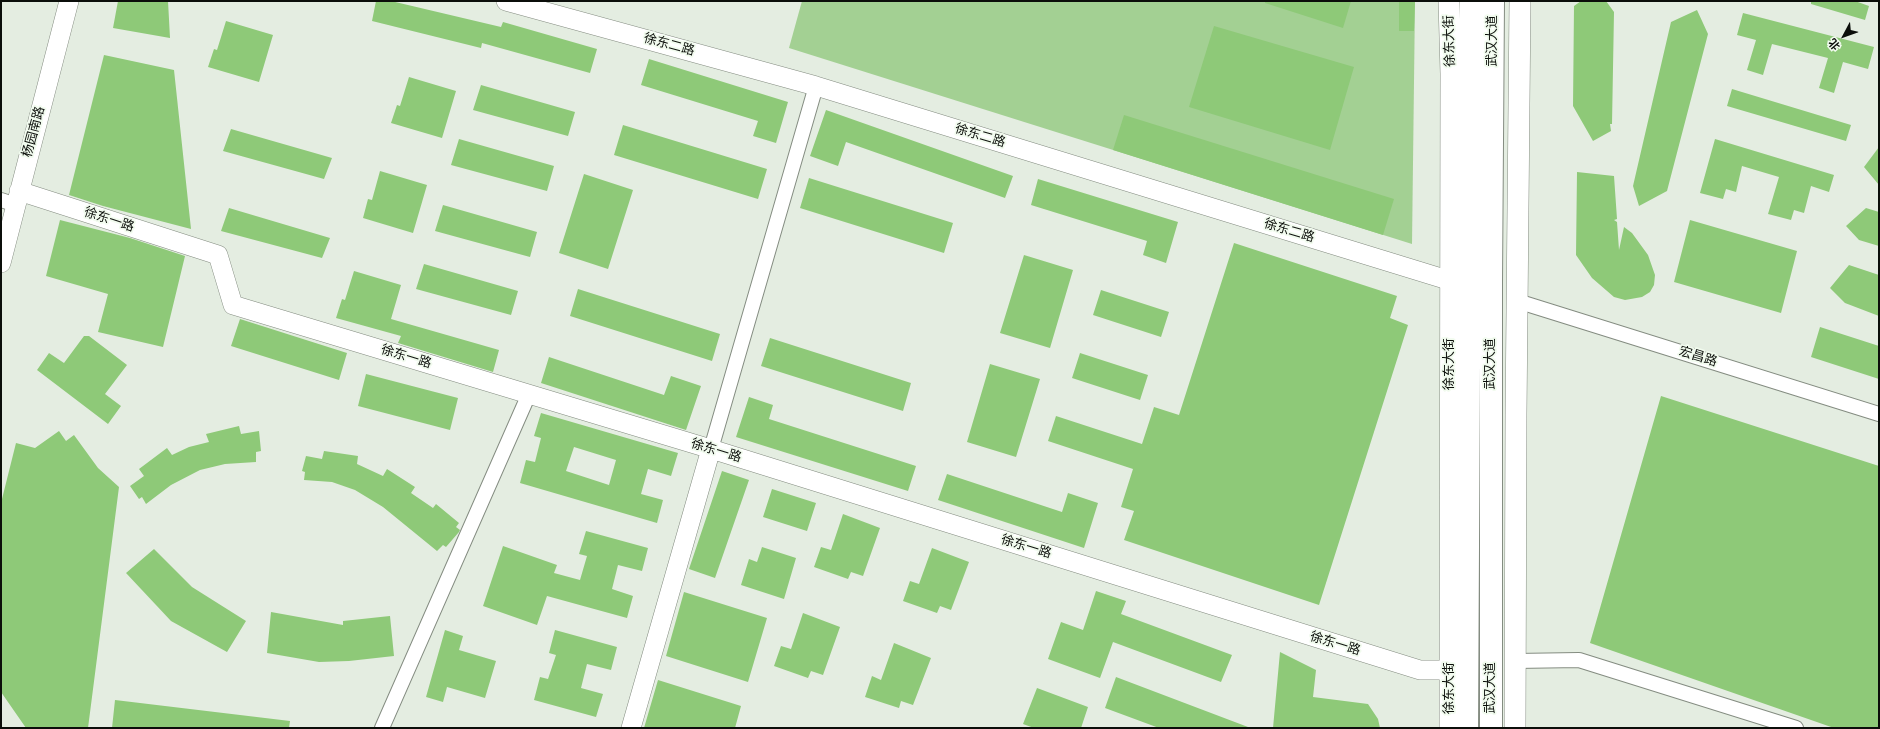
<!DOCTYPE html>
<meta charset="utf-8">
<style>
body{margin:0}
#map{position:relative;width:1880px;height:729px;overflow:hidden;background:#e4ede1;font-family:"Varela Round","Noto Sans SC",sans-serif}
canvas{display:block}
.frame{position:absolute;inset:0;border:2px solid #0b0e0a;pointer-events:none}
.north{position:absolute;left:1824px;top:16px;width:40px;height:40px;-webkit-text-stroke:3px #f1fbee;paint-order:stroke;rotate:229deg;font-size:11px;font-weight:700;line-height:16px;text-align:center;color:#0b0e0a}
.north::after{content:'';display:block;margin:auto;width:14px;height:18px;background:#0b0e0a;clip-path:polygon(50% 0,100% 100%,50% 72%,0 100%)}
</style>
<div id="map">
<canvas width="1880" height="729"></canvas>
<div class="frame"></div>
<div class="north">北</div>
</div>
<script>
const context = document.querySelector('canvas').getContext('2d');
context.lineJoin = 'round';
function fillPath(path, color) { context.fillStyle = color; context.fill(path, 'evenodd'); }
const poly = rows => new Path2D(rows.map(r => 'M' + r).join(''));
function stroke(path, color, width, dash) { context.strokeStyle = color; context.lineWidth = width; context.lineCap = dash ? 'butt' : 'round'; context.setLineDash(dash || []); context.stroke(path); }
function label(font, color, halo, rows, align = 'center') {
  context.font = font + ' "Varela Round","Noto Sans SC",sans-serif'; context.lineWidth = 3.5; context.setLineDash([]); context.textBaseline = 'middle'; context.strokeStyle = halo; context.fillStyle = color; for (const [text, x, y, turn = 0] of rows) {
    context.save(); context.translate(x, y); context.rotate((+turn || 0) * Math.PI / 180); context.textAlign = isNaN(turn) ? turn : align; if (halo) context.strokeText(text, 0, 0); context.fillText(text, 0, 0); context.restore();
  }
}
const green = poly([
 [802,1,1415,1,1412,244,789,48]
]);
const building = poly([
 [118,1,168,1,170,38,113,28],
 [376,1,391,1,501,27,503,22,597,49,590,73,482,43,481,48,372,21],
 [1265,1,1351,1,1343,28,1265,3],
 [1399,1,1415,1,1414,31,1399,31],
 [1581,1,1606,1,1614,12,1612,124,1610,124,1611,131,1593,141,1573,106,1574,6],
 [1811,1,1855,1,1869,6,1865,20,1811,4],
 [1697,10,1708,34,1667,191,1639,206,1633,186,1671,22],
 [1743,13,1874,47,1868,69,1843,62,1834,93,1819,88,1828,58,1772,44,1763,75,1747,70,1756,40,1737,35],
 [226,21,273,35,259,82,208,67,214,49,217,50],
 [1214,26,1354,67,1330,150,1189,107],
 [104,55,174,70,191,229,103,206,69,195],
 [649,59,788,102,776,143,753,136,758,121,641,85],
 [409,77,456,91,442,138,391,123,397,105,400,106],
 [481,85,575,112,568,136,473,110],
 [1732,89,1851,125,1846,141,1727,106],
 [826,110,1013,176,1005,198,846,142,838,166,810,156],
 [1124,115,1394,199,1383,235,1113,150],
 [623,125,767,169,758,199,614,155],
 [231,129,332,158,324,179,223,151],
 [459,139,554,166,547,191,451,165],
 [1715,139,1834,175,1829,192,1811,186,1804,213,1794,210,1791,220,1768,214,1779,177,1742,166,1736,192,1726,189,1723,199,1700,193],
 [1879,147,1879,185,1864,167],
 [380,171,427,185,413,233,363,218,368,199,372,200],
 [1577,172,1614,176,1617,219,1614,220,1617,222,1619,250,1624,227,1632,233,1648,255,1655,275,1654,285,1650,292,1642,297,1625,300,1614,297,1592,278,1576,255],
 [584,174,633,190,608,269,559,253],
 [809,178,953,223,944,253,800,208],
 [1038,179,1178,222,1166,263,1143,255,1147,241,1031,205],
 [443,205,537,232,530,257,435,231],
 [229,208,330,238,322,258,221,231],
 [1866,208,1879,212,1879,246,1859,240,1846,226],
 [60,220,130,238,185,256,163,347,98,332,108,294,46,276],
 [1690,220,1797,251,1781,313,1674,282],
 [1234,243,1397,296,1390,318,1408,325,1319,605,1124,540,1134,511,1121,507,1133,469,1048,441,1056,416,1142,444,1154,407,1179,415],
 [1024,255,1073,270,1050,348,1000,333],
 [424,264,518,291,511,315,416,289],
 [1849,265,1879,275,1879,316,1845,303,1830,288],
 [354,271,401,285,391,319,499,350,493,372,398,343,401,336,336,318,342,299,345,300],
 [578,289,720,334,712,361,570,316],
 [1101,290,1169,312,1161,337,1093,315],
 [240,319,347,353,339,380,231,346],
 [1820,327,1879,346,1879,379,1811,357],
 [84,336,89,336,127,365,105,394,121,406,108,424,37,370,49,353,64,363],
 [770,338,911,383,903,411,761,366],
 [1080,353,1148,375,1140,400,1072,378],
 [549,357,664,395,671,376,701,386,686,430,541,383],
 [990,364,1040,379,1016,457,967,442],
 [366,374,458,398,450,430,358,406],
 [1661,396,1879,466,1879,728,1834,728,1590,643],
 [749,397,773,405,769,419,916,466,908,491,736,437],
 [541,413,678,453,671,476,648,469,641,494,663,500,657,523,520,483,526,460,535,462,541,438,534,436],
 [574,447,616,460,609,485,566,471],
 [239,426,241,434,259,431,261,451,256,452,256,462,225,464,200,470,171,485,146,504,142,497,139,499,130,486,144,476,139,469,167,448,172,455,189,447,209,442,206,434],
 [59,431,66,441,74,435,98,468,119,487,88,728,26,728,1,692,1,503,16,443,35,448],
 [324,451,358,456,357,464,383,476,387,469,415,487,411,493,433,508,436,504,459,523,456,527,460,530,459,532,446,547,443,545,437,551,383,507,355,490,332,482,304,480,305,472,302,471,306,456,322,459],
 [722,471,749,480,715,578,689,569],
 [947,474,1062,512,1068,493,1098,503,1084,548,938,500],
 [772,489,816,503,807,531,763,517],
 [843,514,880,528,863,576,851,572,848,579,814,567,821,547,831,550],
 [586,531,648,548,642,571,618,565,612,589,633,596,627,618,547,596,537,625,483,606,503,546,557,565,554,573,580,580,587,556,579,554],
 [762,547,796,558,784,599,741,585,749,559,757,562],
 [932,548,969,562,951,610,940,606,937,613,903,601,910,581,919,584],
 [154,549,192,587,246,621,227,652,171,621,126,573],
 [1096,591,1126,601,1121,614,1232,655,1221,682,1113,642,1100,678,1048,659,1061,622,1083,630],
 [684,592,767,618,748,682,666,656],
 [271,612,343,625,343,621,390,616,394,656,349,661,319,662,267,653],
 [803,613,840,627,823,675,811,671,808,678,774,666,781,646,791,649],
 [445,630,463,636,459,650,496,661,485,698,447,687,443,702,426,697],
 [555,630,617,647,611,670,587,664,581,688,603,694,596,717,534,700,540,677,548,679,556,655,549,653],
 [894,643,931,658,913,705,901,701,899,708,865,697,872,676,881,680],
 [1280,652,1316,670,1313,697,1368,704,1378,719,1380,728,1273,728],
 [1116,677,1248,727,1248,728,1159,728,1105,708],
 [658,680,741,706,735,728,644,728],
 [1037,688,1088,707,1081,728,1034,728,1023,724],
 [115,700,290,721,289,728,112,728]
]);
const street = poly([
 [1,200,16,205],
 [1517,301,1879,414],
 [711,449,816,86],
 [1515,661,1579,660,1796,728],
 [382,728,529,394]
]);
const secondary = poly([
 [506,1,816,86,1451,281],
 [19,191,218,255,233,305,711,449,1420,670,1450,670],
 [1,263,69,1],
 [631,728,711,449]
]);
const primary = poly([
 [1449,1,1451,74,1450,728],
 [1515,728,1516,414,1520,1]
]);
const highway = poly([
 [1467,728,1471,1],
 [1491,728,1491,282,1493,1]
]);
const streetNames = [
 ["徐东大街",1450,41,-92],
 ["武汉大道",1493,41,-90],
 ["徐东二路",669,45,15],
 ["杨园南路",34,132,-75],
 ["徐东二路",980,136,17],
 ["徐东一路",109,220,18],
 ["徐东二路",1289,231,17],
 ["徐东一路",406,357,17],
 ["宏昌路",1698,357,17],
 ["徐东大街",1450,364,-90],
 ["武汉大道",1491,364,-90],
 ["徐东一路",716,451,17],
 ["徐东一路",1026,547,17],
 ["徐东一路",1335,644,17],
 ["徐东大街",1450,688,-90],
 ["武汉大道",1491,688,-90]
];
fillPath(green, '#a3d093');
fillPath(building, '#8ec978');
stroke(street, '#848c81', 16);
stroke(secondary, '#848c81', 20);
stroke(primary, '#848c81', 22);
stroke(highway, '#848c81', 24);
stroke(street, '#fff', 14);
stroke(secondary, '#fff', 19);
stroke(primary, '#fff', 21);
stroke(highway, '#fff', 22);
label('13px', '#0b0e0a', '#f1fbee', streetNames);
</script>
